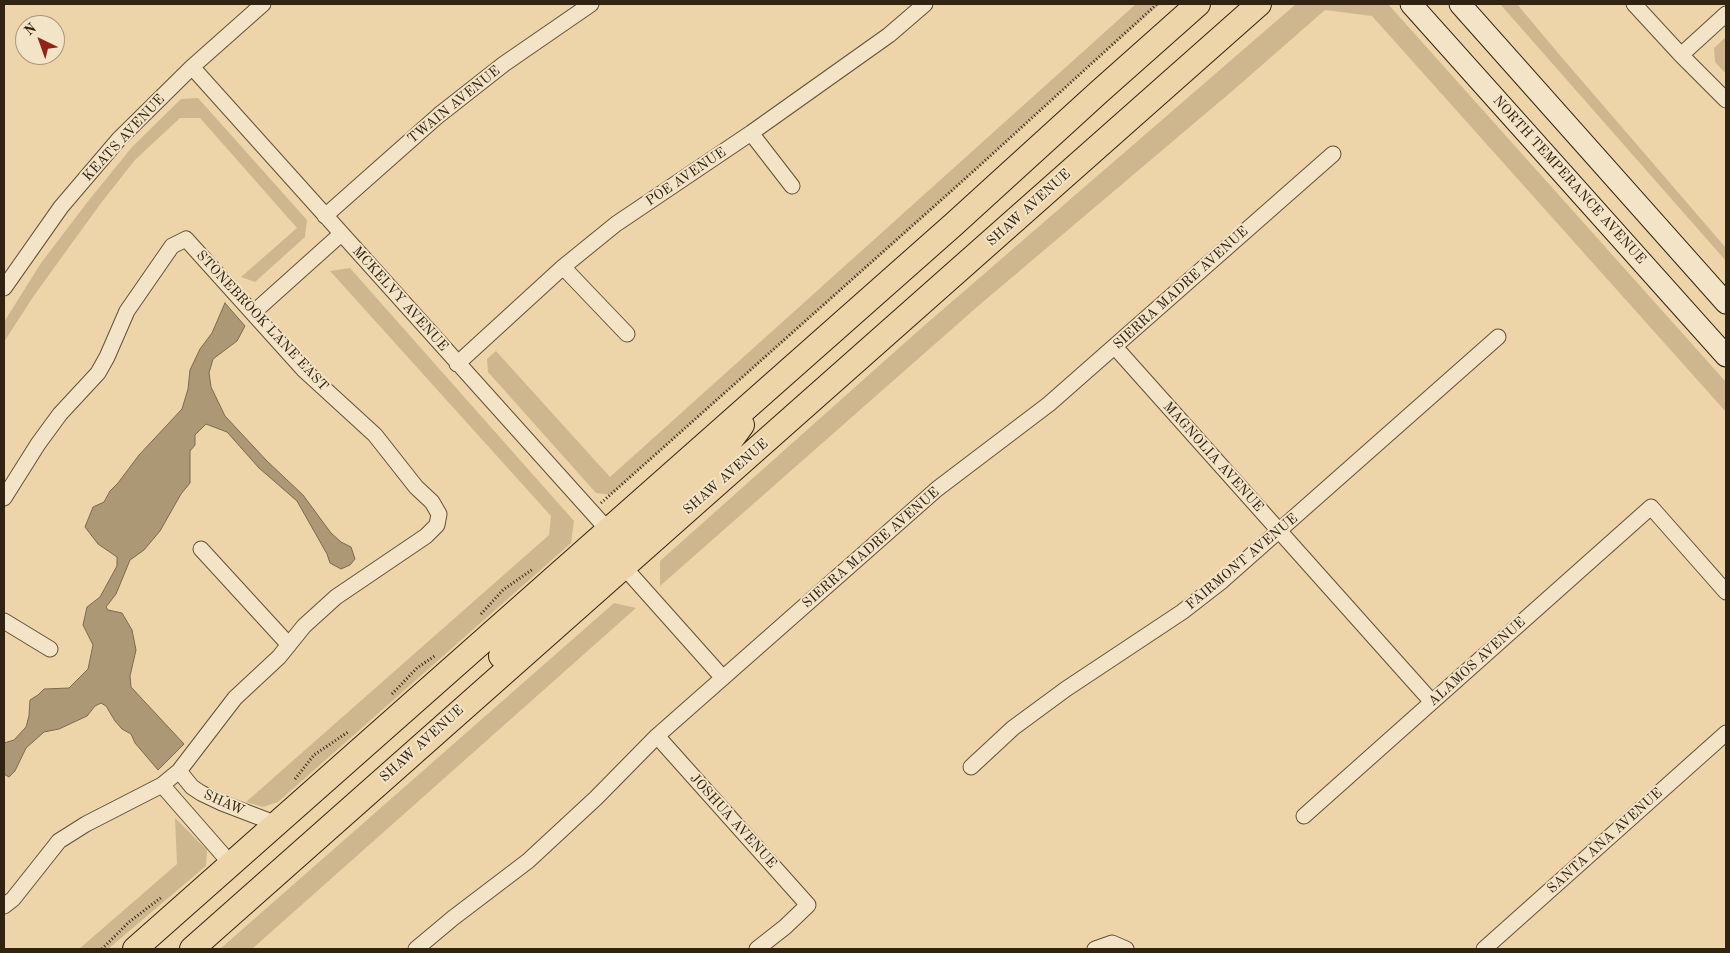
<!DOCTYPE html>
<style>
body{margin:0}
#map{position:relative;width:1730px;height:953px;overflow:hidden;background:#eed5a9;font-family:"Old Standard TT",serif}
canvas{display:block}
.frame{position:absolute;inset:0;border:5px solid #302312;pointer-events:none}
.north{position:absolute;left:15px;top:15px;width:50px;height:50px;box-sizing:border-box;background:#f4e4c7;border:1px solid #a6977f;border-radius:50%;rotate:318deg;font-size:14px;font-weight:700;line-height:20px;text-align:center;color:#302312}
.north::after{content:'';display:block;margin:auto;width:18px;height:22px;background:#8f2418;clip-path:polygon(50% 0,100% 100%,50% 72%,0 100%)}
</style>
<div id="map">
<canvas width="1730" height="953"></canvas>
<div class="frame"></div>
<div class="north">N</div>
</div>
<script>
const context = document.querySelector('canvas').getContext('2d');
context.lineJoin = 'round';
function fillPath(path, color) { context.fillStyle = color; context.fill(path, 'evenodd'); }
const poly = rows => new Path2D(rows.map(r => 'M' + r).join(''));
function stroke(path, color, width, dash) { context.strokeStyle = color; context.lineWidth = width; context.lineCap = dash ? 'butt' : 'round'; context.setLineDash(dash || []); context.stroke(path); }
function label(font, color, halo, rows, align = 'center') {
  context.font = font + ' "Old Standard TT",serif'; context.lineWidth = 4; context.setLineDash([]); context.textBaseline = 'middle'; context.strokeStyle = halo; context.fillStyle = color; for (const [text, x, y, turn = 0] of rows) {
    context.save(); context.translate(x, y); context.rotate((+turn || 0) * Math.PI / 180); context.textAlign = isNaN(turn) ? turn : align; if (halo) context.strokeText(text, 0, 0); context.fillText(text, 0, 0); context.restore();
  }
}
const green = poly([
 [1136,4,1160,4,1086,69,941,202,611,495,596,493,488,372,487,359,496,351,610,477],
 [1296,4,1388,4,1726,382,1726,412,1372,16,1325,10,1237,87,977,307,660,586,660,561,918,331],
 [1500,4,1517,4,1558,53,1726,248,1726,261],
 [1726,37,1726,74,1715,62,1714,48],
 [198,98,307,220,305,237,255,282,241,277,297,228,200,118,180,118,135,160,101,203,33,297,4,342,4,322,41,263,89,200,132,147,181,99],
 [350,268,574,521,571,543,278,802,263,807,246,802,549,535,551,516,330,271],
 [614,603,636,608,252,949,220,949],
 [175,818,207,850,206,866,108,949,79,949,177,864]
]);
const water = poly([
 [225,303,245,326,237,341,213,359,209,373,211,387,225,416,267,461,303,495,331,533,341,542,351,547,355,559,350,565,341,569,330,563,327,554,297,501,259,468,227,432,206,424,195,435,195,445,190,451,190,483,181,494,160,531,144,550,130,560,116,594,106,607,108,610,122,613,132,630,136,650,130,676,131,687,184,744,158,770,135,743,131,734,122,729,115,721,106,706,101,703,95,706,87,716,59,729,44,732,26,748,15,771,9,777,4,774,4,743,14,740,26,727,29,716,30,700,38,695,44,689,69,688,88,669,93,645,83,625,87,607,100,597,117,566,117,557,98,544,85,527,93,507,104,502,110,491,118,483,139,455,182,409,188,389,190,370,200,349,212,333,225,303]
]);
const path = poly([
 [601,503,977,168,1157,4],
 [481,614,503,590,533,569],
 [392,694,417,668,436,655],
 [295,779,314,755,348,732],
 [102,949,129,922,162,897]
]);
const street = poly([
 [1634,4,1681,55,1726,100],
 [1681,55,1726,14],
 [192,67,608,530],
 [751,133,792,186],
 [325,216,439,115,504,64,591,4],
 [563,267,627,334],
 [4,288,61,207,119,139,192,67,263,4],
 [253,313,341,234],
 [1115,347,1432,702],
 [457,364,563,267,616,224,751,133,889,35,925,4],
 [4,498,38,444,60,414,98,373,107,357,127,311,172,246,186,239,304,370,375,435,416,487,432,502,439,514,437,525,426,536,336,597,304,626,279,657,235,698,179,771,162,785,86,824,59,841,13,899,4,906],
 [201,549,289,645],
 [624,567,723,678],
 [4,621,50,649],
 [657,736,808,905,785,927,757,949],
 [971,767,1013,728,1066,689,1182,612,1222,581,1498,337],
 [179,771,192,787,201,793,222,803,277,824],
 [162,785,231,864],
 [1304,816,1651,507,1726,592],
 [416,949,453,918,528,861,596,798,657,736,937,489,1049,404,1333,154],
 [1095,949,1112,943,1126,949],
 [1484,949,1726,733]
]);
const secondary = poly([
 [1411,4,1726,356],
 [1460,4,1726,303]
]);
const primary = poly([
 [624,567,625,550,628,540,635,531,720,455,742,425],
 [501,656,519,637,604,560,609,553,612,546,613,538,608,530],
 [135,949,953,225,1099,92,1198,4],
 [192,949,1259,4]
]);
const streetNames = [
 ["TWAIN AVENUE",454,105,-39],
 ["KEATS AVENUE",124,138,-47],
 ["POE AVENUE",686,177,-34],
 ["NORTH TEMPERANCE AVENUE",1569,180,48],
 ["SHAW AVENUE",1029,208,-42],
 ["SIERRA MADRE AVENUE",1181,288,-42],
 ["MCKELVY AVENUE",400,299,48],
 ["STONEBROOK LANE EAST",262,321,47],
 ["MAGNOLIA AVENUE",1213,457,48],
 ["SHAW AVENUE",726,477,-41],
 ["SIERRA MADRE AVENUE",871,548,-41],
 ["FAIRMONT AVENUE",1242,562,-40],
 ["ALAMOS AVENUE",1477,662,-42],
 ["SHAW AVENUE",422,744,-42],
 ["SHAW",224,803,24],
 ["JOSHUA AVENUE",733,821,48],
 ["SANTA ANA AVENUE",1605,841,-42]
];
fillPath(green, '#ceb78f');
fillPath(water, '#ad9876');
stroke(water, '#7b694e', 1);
stroke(street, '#605038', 17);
stroke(secondary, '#302312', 23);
stroke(primary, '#302312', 26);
stroke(path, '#302312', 3, [1, 2.5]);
stroke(street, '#f4e4c7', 15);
stroke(secondary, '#f4e4c7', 21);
stroke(primary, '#eed5a9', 24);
label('14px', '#302312', '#f4e4c7', streetNames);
</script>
